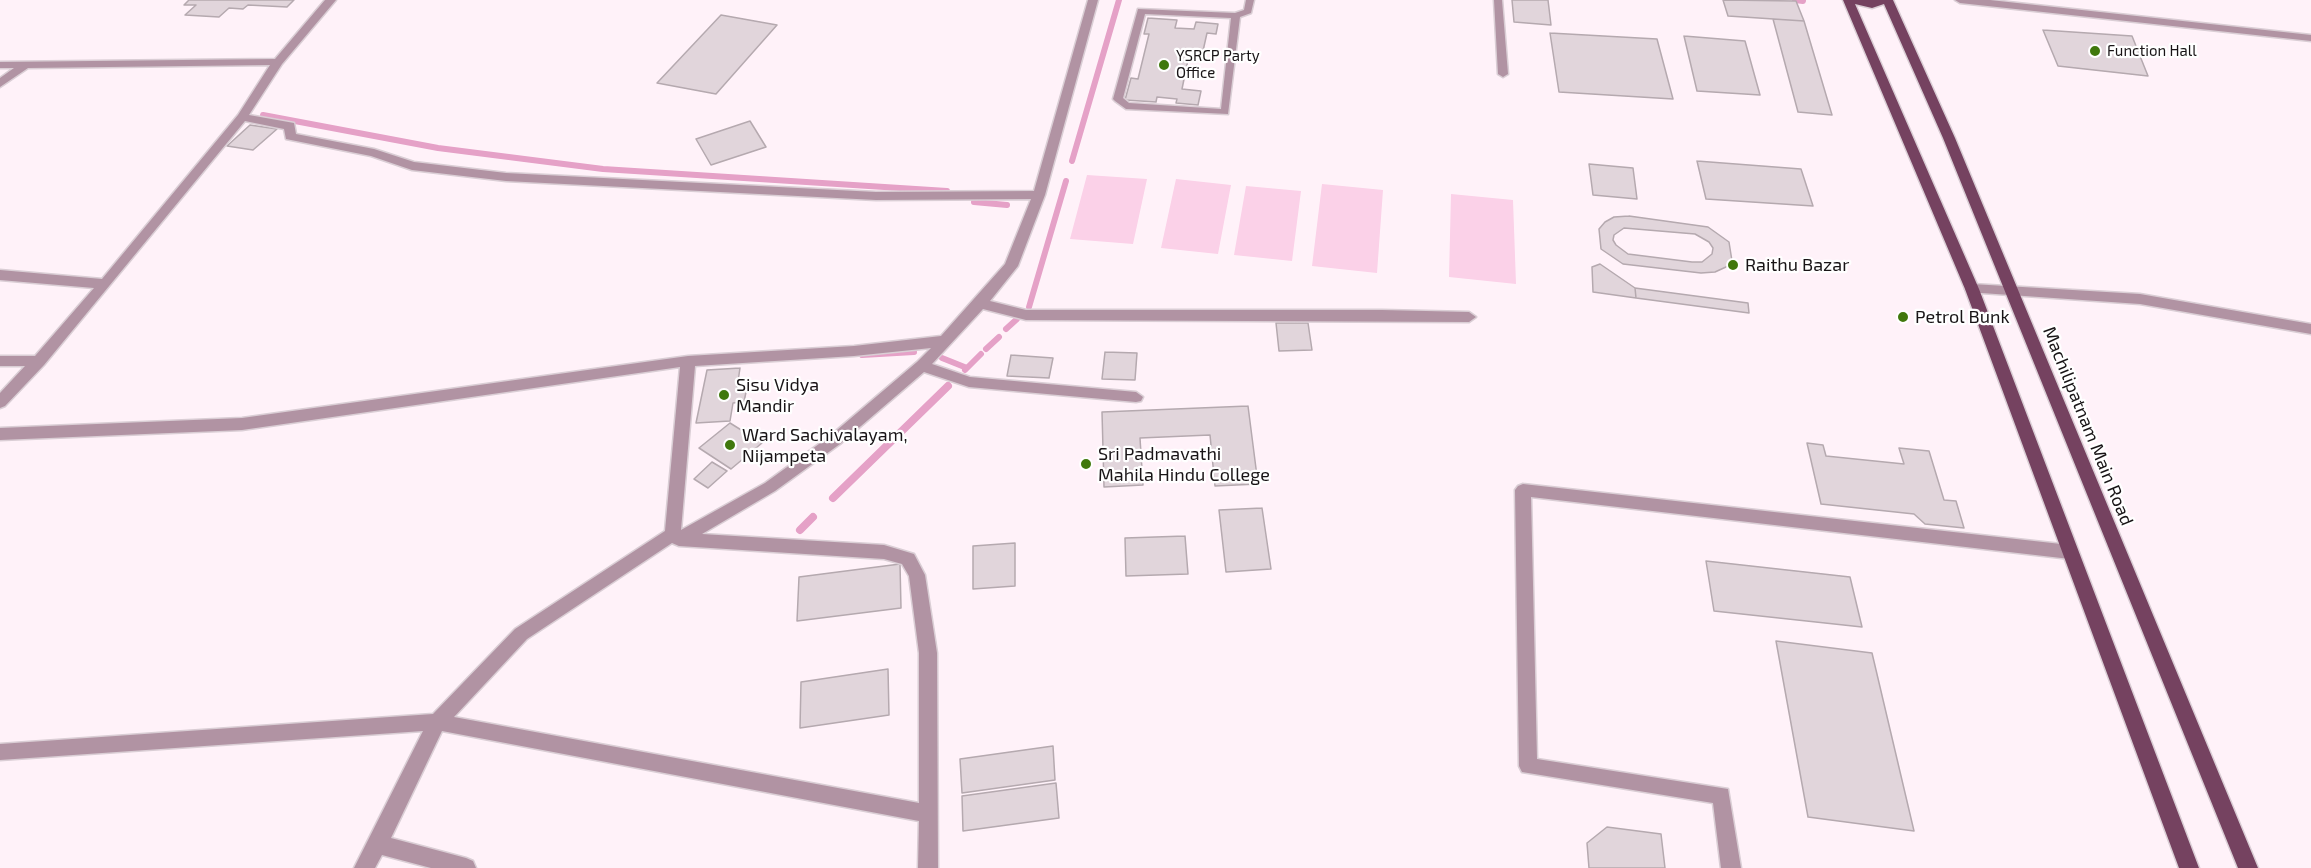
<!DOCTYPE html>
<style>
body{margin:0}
canvas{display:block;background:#fff2f9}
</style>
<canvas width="2311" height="868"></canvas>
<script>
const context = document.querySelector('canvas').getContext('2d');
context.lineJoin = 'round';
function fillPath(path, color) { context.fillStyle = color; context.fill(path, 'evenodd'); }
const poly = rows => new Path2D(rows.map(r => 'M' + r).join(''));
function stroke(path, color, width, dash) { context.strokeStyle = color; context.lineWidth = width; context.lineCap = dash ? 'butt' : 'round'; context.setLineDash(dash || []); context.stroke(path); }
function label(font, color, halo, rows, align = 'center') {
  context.font = font + ' "Exo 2",sans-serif'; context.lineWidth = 4.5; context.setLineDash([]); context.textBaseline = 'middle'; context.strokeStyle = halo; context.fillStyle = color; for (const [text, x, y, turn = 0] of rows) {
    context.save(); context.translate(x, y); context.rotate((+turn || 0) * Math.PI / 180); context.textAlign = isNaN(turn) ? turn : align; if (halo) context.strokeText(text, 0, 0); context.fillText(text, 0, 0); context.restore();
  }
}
const green = poly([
 [1087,175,1147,179,1133,244,1070,239],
 [1176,179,1231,185,1218,254,1161,248],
 [1322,184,1383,190,1377,273,1312,266],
 [1246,186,1301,191,1292,261,1234,255],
 [1451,194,1513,200,1516,284,1449,277]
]);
const streamFar1 = poly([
 [1795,0,1803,1],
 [263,115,438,148,603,169,947,191],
 [1072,161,1119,0],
 [974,202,1007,205],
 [1029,307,1066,181],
 [1006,329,1017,319],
 [986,349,999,337],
 [862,355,914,352],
 [942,358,967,368],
 [965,370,981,354]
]);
const stream = poly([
 [833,498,948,386],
 [800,530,813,517]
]);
const building = poly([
 [189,0,294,0,287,7,248,5,243,9,229,8,219,17,185,15,196,5,184,5,189,0],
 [1512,0,1548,0,1551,25,1514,22,1512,0],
 [1723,0,1796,1,1804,21,1728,16,1723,0],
 [721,15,777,25,716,94,657,83,721,15],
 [1148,18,1177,20,1175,28,1194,29,1196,22,1218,24,1216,34,1207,33,1203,51,1190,50,1182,89,1201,91,1198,105,1176,103,1177,99,1157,97,1156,102,1125,100,1131,78,1138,79,1149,34,1144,34,1148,18],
 [1773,19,1804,21,1832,115,1798,112,1773,19],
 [2043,30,2132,36,2148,76,2058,66,2043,30],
 [1550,33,1657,39,1673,99,1559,92,1550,33],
 [1684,36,1745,41,1760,95,1697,91,1684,36],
 [750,121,766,147,711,165,696,139,750,121],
 [250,125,277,129,253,150,227,146,250,125],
 [1697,161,1801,169,1813,206,1706,199,1697,161],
 [1589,164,1633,168,1637,199,1593,195,1589,164],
 [1629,216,1708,227,1729,242,1732,261,1726,267,1715,272,1701,273,1623,264,1601,249,1599,229,1605,222,1614,217,1629,216],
 [1624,228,1695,234,1709,242,1713,248,1712,254,1702,262,1692,262,1628,254,1616,245,1613,240,1614,235,1624,228],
 [1600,264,1635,288,1636,298,1593,292,1592,267,1600,264],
 [1635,288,1748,303,1749,313,1636,298,1635,288],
 [1276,323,1308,323,1312,350,1279,351,1276,323],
 [1105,352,1137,353,1135,380,1102,379,1105,352],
 [1011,355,1053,358,1049,378,1007,376,1011,355],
 [740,368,737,388,747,387,744,402,733,403,730,421,696,423,707,370,740,368],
 [1248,406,1258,484,1215,486,1210,435,1140,438,1143,485,1104,487,1102,412,1248,406],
 [730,423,762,443,731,469,699,448,730,423],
 [1807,443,1823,445,1826,456,1904,464,1899,448,1929,451,1944,500,1956,501,1964,528,1925,524,1914,514,1821,504,1807,443],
 [712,462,727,471,708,488,694,479,712,462],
 [1262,508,1271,569,1226,572,1219,510,1262,508],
 [1185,536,1188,574,1126,576,1125,538,1185,536],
 [1015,543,1015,586,973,589,973,546,1015,543],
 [1706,561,1850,577,1862,627,1714,611,1706,561],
 [900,564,901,608,797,621,799,577,900,564],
 [1776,641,1872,653,1914,831,1808,817,1776,641],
 [888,669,889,715,800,728,801,682,888,669],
 [1053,746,1055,780,962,793,960,759,1053,746],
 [1056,783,1059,818,963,831,962,796,1056,783],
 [1607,827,1661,834,1665,868,1589,868,1587,843,1607,827]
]);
const service = poly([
 [1246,0,1254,0,1251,13,1240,17,1228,114,1126,109,1115,101,1113,99,1138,9,1235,13,1244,10,1246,0],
 [1145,14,1231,18,1221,109,1129,103,1123,98,1145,14],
 [1494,0,1502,0,1508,74,1503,77,1498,74,1494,0]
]);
const minor = poly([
 [325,0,336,0,282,64,249,115,294,123,296,134,374,149,414,162,506,173,876,192,1034,191,1088,0,1098,0,1045,195,1018,266,990,301,1026,310,1382,310,1469,312,1476,317,1469,322,1026,320,983,309,932,364,970,377,1136,392,1143,397,1141,401,1136,402,969,387,924,372,840,444,775,491,702,534,884,545,914,554,925,575,937,653,938,868,918,868,919,821,442,731,391,838,466,858,473,861,476,868,431,868,382,855,375,868,354,868,423,731,0,760,0,744,433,714,515,629,665,531,680,367,242,430,0,440,0,428,242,418,688,356,854,346,941,336,1005,264,1031,199,876,200,506,181,412,170,371,156,286,139,284,129,245,121,44,365,5,406,0,408,0,393,25,366,0,366,0,356,35,356,94,288,0,280,0,270,102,279,238,115,270,65,28,68,0,87,0,78,14,68,0,68,0,62,275,59,325,0],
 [931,348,917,362,830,436,765,483,681,530,695,366,854,356,931,348],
 [672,543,679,546,884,559,902,564,909,576,919,653,919,803,454,717,527,639,672,543],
 [1972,284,2140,294,2311,324,2311,334,2140,304,1967,292,1965,289,1972,284],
 [1523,484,2070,545,2076,547,2078,552,2076,557,2070,559,1531,497,1537,759,1728,789,1741,868,1721,868,1713,803,1522,772,1519,766,1515,490,1518,486,1523,484]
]);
const tertiary = poly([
 [1955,0,1990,0,2311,35,2311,41,1960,3,1955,0]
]);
const primary = poly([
 [1843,0,1893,0,1955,138,2258,868,2238,868,1943,138,1884,4,1872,8,1855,4,1979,289,2199,868,2179,868,1965,289,1843,0]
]);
const markers = [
 [2095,51,6,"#40780c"],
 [1164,65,6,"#40780c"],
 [1733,265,6,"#40780c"],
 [1903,317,6,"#40780c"],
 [724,395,6,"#40780c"],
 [730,445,6,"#40780c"],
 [1086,464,6,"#40780c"]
];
const farPoinames = [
 ["Function Hall",2107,51],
 ["YSRCP Party",1176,56],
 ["Office",1176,73]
];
const poiNames = [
 ["Raithu Bazar",1745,265],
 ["Petrol Bunk",1915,317],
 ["Sisu Vidya",736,385],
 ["Mandir",736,406],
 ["Ward Sachivalayam,",742,435],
 ["Nijampeta",742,456],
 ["Sri Padmavathi",1098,454],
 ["Mahila Hindu College",1098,475]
];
const streetNames = [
 ["Machilipatnam Main Road",2088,426,68]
];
fillPath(green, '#fbd1e8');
stroke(streamFar1, '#e5a1c7', 6);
stroke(stream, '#e5a1c7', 8);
fillPath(building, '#e1d5db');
stroke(building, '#b5a9af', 1.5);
stroke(service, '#daced5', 3);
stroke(minor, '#daced5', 3);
stroke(tertiary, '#daced5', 3);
stroke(primary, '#daced5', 3);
fillPath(service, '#b193a3');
fillPath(minor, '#b193a3');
fillPath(tertiary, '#b193a3');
fillPath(primary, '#754260');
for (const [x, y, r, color] of markers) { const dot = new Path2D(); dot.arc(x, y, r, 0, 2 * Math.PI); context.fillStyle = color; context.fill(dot); stroke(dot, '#fff', 2); }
label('15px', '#181416', '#fff', farPoinames, 'left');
label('18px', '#181416', '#fff', poiNames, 'left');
label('18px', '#181416', '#fff', streetNames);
</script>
